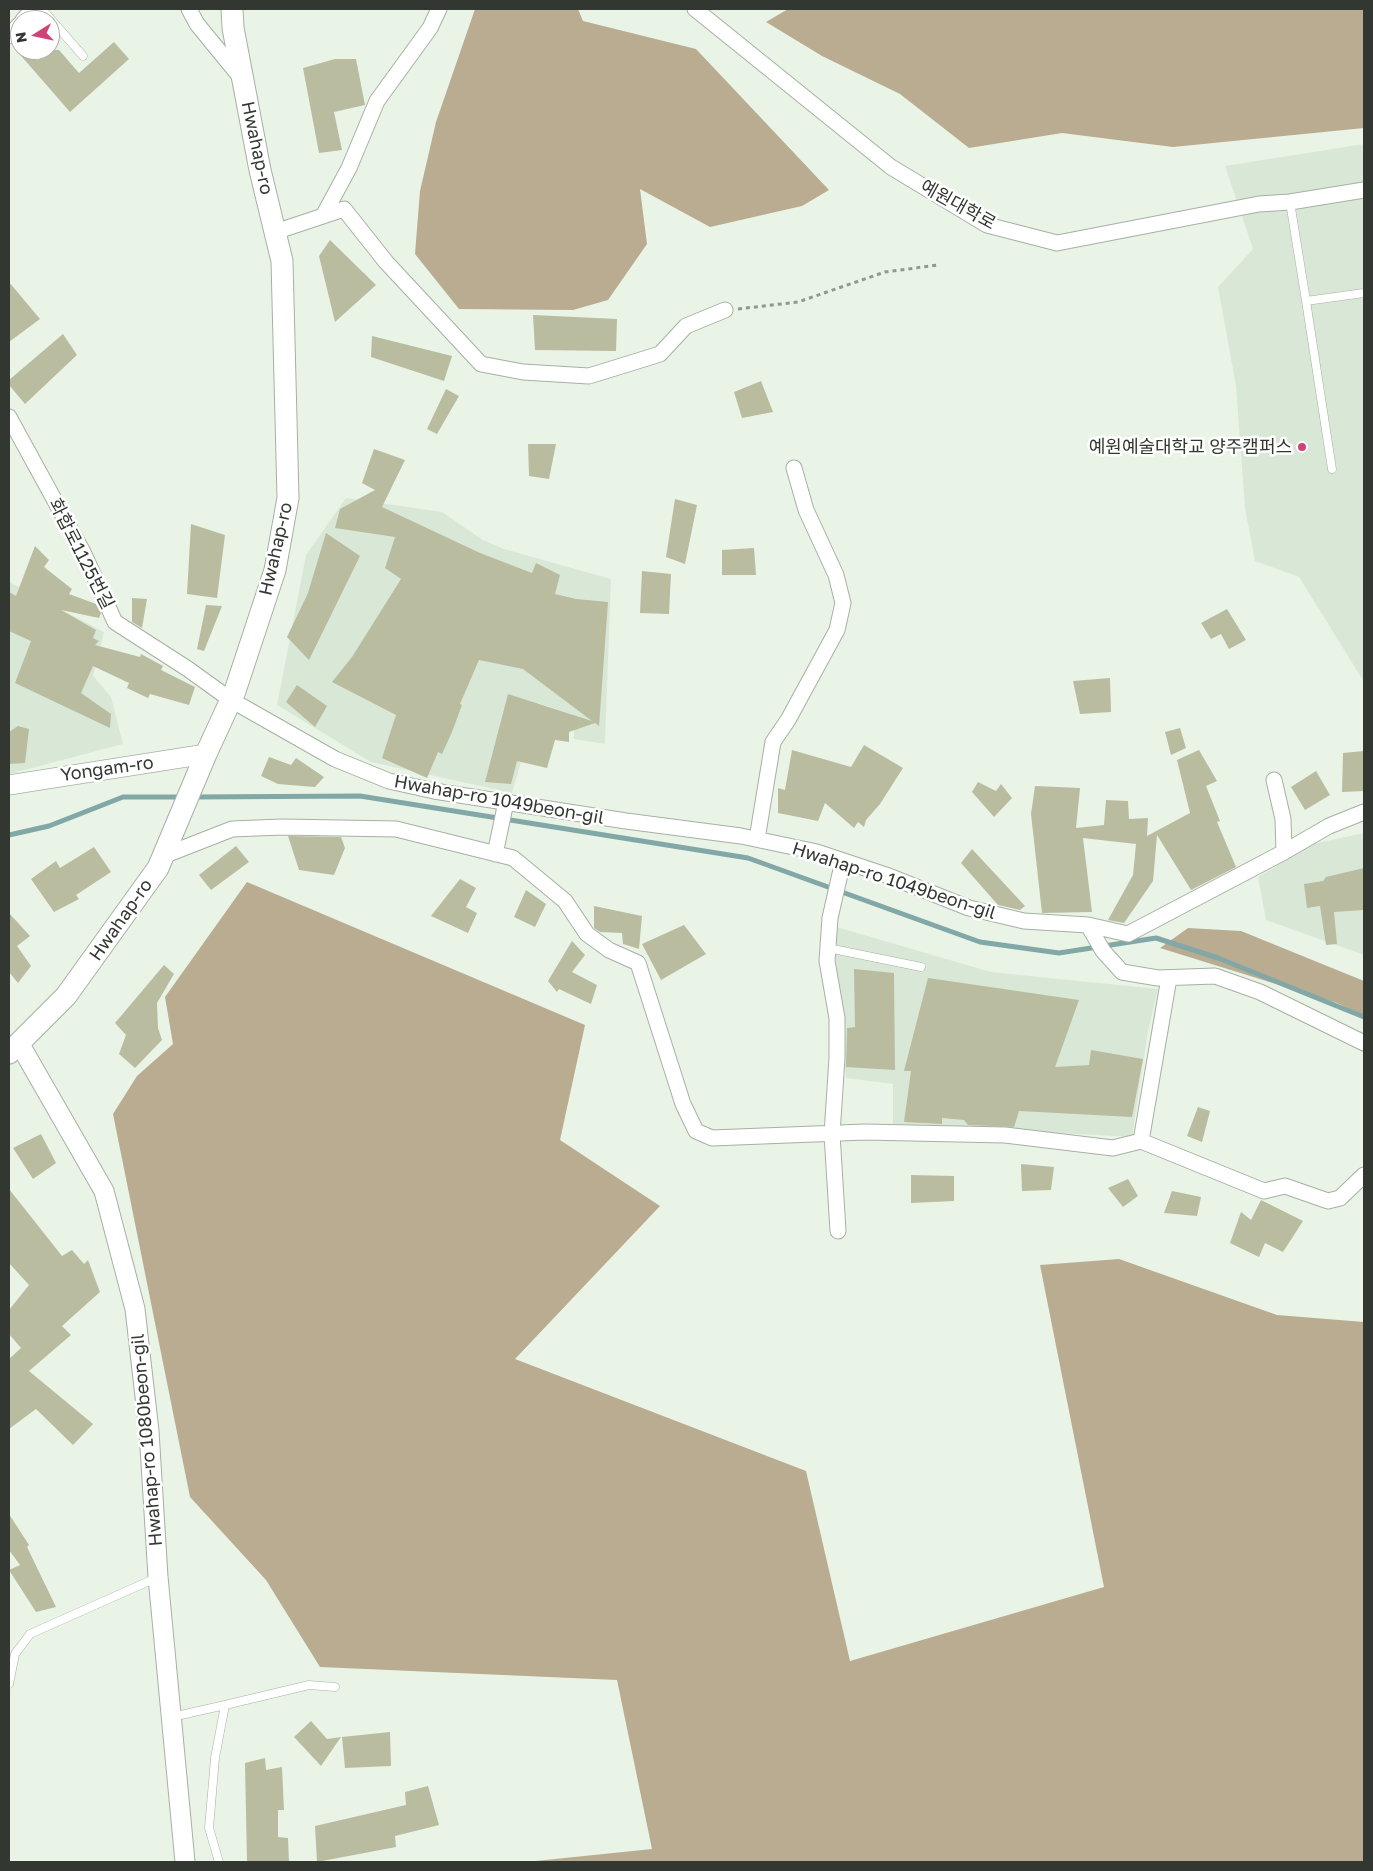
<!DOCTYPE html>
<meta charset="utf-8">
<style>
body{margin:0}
#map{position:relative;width:1373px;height:1871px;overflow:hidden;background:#e9f4e7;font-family:"Golos Text",sans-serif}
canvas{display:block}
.frame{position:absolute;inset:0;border:10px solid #333732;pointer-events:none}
.north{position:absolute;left:10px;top:10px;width:50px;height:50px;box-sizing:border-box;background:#fff;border:1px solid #adafad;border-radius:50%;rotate:260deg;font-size:14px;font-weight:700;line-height:20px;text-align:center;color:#333732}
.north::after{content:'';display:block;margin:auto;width:18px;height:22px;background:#cf4375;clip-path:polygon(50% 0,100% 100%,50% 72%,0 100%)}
</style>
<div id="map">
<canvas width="1373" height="1871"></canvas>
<div class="frame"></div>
<div class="north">N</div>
</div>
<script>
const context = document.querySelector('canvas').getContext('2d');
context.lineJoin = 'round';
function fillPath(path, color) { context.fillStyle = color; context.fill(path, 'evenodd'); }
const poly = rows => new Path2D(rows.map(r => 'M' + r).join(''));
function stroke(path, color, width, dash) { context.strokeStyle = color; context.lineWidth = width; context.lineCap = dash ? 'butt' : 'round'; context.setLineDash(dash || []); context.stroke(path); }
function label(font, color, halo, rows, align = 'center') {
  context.font = font + ' "Golos Text","Noto Sans KR",sans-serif'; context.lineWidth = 5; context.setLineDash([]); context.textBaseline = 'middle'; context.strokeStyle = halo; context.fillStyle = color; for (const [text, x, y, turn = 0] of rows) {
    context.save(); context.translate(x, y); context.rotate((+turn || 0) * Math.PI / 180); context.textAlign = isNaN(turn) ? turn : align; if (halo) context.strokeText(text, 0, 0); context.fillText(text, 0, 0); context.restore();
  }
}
const built = poly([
 [1364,144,1364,682,1299,577,1255,561,1245,508,1236,386,1218,287,1253,249,1225,166],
 [346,498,442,512,483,540,504,549,611,579,605,744,574,739,574,715,538,703,512,793,371,762,277,705,306,555],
 [9,582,104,632,93,676,111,697,123,744,9,774],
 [1364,833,1364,955,1266,920,1258,877,1313,844],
 [833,926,991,972,1158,989,1148,1031,1132,1137,893,1124,893,1084,846,1078]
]);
const forest = poly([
 [475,9,578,9,583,21,696,49,829,190,802,206,710,227,640,189,647,244,608,300,573,310,459,309,415,254,420,191,436,122],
 [788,9,1364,9,1364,128,1173,147,1062,133,969,148,900,94,822,56,766,22],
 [247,882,585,1025,560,1140,660,1206,515,1359,806,1471,850,1661,1104,1587,1040,1265,1119,1259,1277,1315,1364,1322,1364,1862,526,1862,652,1849,617,1680,320,1667,266,1580,190,1497,113,1114,137,1076,173,1044,165,997],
 [1188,928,1241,931,1364,981,1364,1016,1337,1003,1160,948]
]);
const stream = poly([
 [194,797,360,796,748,858,980,942,1059,953,1156,938,1218,958,1364,1017],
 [9,835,49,826,123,797,183,797]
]);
const building = poly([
 [114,42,129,59,70,112,16,50,59,50,79,73],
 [335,59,356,59,365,105,334,112,342,150,319,153,303,68],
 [330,240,376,285,335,322,319,256],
 [9,282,40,319,9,342],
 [533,315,617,319,616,351,535,350],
 [63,334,77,355,25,404,9,385,9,380],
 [372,336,452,356,444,381,371,357],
 [761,381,773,412,742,418,734,392],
 [446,389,459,396,437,434,427,429],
 [528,444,556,444,549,479,529,476],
 [374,449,405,460,382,507,480,553,532,573,536,563,560,575,555,594,576,599,608,602,599,726,595,723,569,732,569,742,555,740,547,768,517,761,511,784,485,782,508,694,592,721,523,669,479,660,460,704,462,705,452,732,442,754,438,752,427,778,382,758,396,715,332,682,352,657,401,579,385,568,395,537,335,528,340,509,375,490,362,483],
 [675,499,697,505,685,564,666,557],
 [191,524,225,535,217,598,187,594],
 [326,533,360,556,309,660,287,637,308,593],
 [35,546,49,560,44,567,72,589,69,594,96,604,101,613,99,618,61,610,96,630,93,638,99,641,95,645,140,657,141,654,163,666,161,670,195,687,189,705,150,694,148,698,127,688,129,683,93,666,81,693,111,714,110,728,15,683,31,641,9,631,9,592,16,596],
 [754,548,756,575,722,575,722,550],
 [642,571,671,574,669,614,640,613],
 [132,598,147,599,142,628,132,622],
 [206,605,222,606,204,651,197,649],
 [1227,609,1246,640,1229,649,1221,634,1211,639,1201,623],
 [1110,678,1111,712,1080,714,1073,681],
 [297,685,327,706,315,727,286,702],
 [18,726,29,729,25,763,9,764,9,732],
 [1180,728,1186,748,1171,755,1165,732],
 [864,745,903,768,880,804,866,820,864,827,858,822,854,828,825,803,818,821,778,813,778,788,785,790,792,750,851,767],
 [1199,750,1217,781,1206,786,1220,821,1217,822,1236,867,1191,890,1157,835,1153,881,1124,923,1108,920,1133,875,1136,844,1083,838,1092,912,1042,913,1031,814,1035,786,1080,788,1076,828,1104,825,1106,800,1128,801,1129,819,1148,818,1147,836,1190,813,1177,760],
 [1364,751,1364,791,1342,792,1343,753],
 [269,757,291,765,296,758,324,777,315,787,278,784,261,776],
 [1316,771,1330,795,1305,810,1291,787],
 [978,782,996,791,1001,784,1012,798,994,817,972,792],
 [288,836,341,837,345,848,334,875,299,870],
 [236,846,249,862,211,890,199,875],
 [94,847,111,872,76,895,79,899,54,912,31,879,56,861,60,868],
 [972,849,1025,906,1020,910,998,905,961,863],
 [1364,868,1364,910,1334,912,1337,944,1326,945,1320,906,1307,908,1304,884,1323,881,1326,877],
 [460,879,476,888,466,907,477,913,468,933,431,916],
 [526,890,546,904,535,927,514,917],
 [594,906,642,916,639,949,623,944,622,933,600,932,594,928],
 [9,913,30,936,17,946,31,966,18,983,9,972],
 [684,925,706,954,661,980,642,944],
 [572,941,585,955,572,972,597,985,591,1004,559,989,557,992,548,981],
 [164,965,174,974,157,1003,158,1028,162,1040,135,1068,119,1054,126,1035,115,1023],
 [854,969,894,973,895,1070,846,1067,847,1028,855,1027],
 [928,978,1079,1000,1055,1067,1089,1065,1091,1050,1143,1059,1132,1117,1019,1111,1014,1127,968,1125,964,1120,942,1118,942,1124,904,1122,911,1071,904,1071],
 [1198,1107,1210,1111,1202,1142,1187,1136],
 [41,1134,56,1163,33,1179,13,1148],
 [1021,1164,1054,1167,1051,1190,1022,1191],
 [911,1175,954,1176,954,1201,911,1203],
 [1128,1179,1138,1196,1123,1207,1108,1188],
 [9,1189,62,1256,72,1250,84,1264,88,1260,100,1292,62,1326,71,1335,29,1371,93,1424,73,1445,36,1409,9,1429,9,1359,21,1348,9,1334,9,1310,29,1285,9,1263],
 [1172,1191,1201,1197,1197,1216,1164,1213],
 [1261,1200,1303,1221,1283,1252,1265,1243,1259,1257,1230,1243,1241,1212,1251,1220],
 [9,1514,29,1545,27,1547,56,1607,36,1612,9,1570,20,1565,9,1550],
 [311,1721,327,1739,341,1737,321,1766,294,1737],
 [390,1732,391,1766,345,1768,342,1737],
 [265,1758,266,1770,282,1767,284,1810,278,1810,278,1837,288,1838,289,1862,247,1862,245,1763],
 [428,1786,439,1825,395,1836,396,1847,317,1862,315,1826,406,1805,405,1792]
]);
const path = poly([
 [738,309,798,302,885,272,938,265]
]);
const service = poly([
 [42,9,83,56],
 [1290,202,1306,301,1364,293],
 [1306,301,1332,469],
 [828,948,921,967],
 [9,1684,15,1654,30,1634,156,1578],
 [225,1705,309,1685,335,1687],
 [172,1717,225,1705,215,1758,209,1828,219,1862]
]);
const minor = poly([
 [189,9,197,24,242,79],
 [695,9,891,167,987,225,1057,243,1259,204,1290,202,1364,190],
 [23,20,33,9],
 [9,36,20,24],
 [323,216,349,168,377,101,430,28,439,9],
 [275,232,344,209,386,262,481,364,523,372,589,376,660,354,686,326,725,310],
 [9,417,83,552,115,622,188,669,231,700,335,759,389,781,434,791,626,821,741,836,817,852,886,875,969,908,1024,921,1088,925,1103,951,1122,972,1158,978,1215,976,1260,992,1364,1043],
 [757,839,773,742,788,720,837,630,843,603,836,575,806,510,794,468],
 [1284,852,1329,826,1364,812],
 [495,854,506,802],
 [163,856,232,829,282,827,396,829,513,858,565,901,587,934,609,950,638,963,683,1104,696,1131,712,1138,865,1132,1005,1135,1113,1148,1141,1141,1264,1191,1285,1186,1328,1201,1340,1198,1364,1175],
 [1088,925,1128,934,1284,852,1283,819,1274,780],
 [1141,1141,1169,978],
 [838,1231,832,1134,837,1058,837,1018,827,961,830,918,843,861]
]);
const tertiary = poly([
 [9,785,206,754],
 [19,1043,104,1191,135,1309,149,1431,158,1577,185,1862]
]);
const secondary = poly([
 [9,1053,66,996,158,868,206,754,235,691,275,570,288,498,282,261,260,170,233,28,232,9]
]);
const markers = [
 [1302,447,5,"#cf4375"]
];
const streetNames = [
 ["Hwahap-ro",257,148,78],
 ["예원대학로",958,205,29],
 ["Hwahap-ro",276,549,-77],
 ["화합로1125번길",81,554,63],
 ["Yongam-ro",107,769,-8],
 ["Hwahap-ro 1049beon-gil",499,800,10],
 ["Hwahap-ro 1049beon-gil",894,881,18],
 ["Hwahap-ro",121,920,-55],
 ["Hwahap-ro 1080beon-gil",147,1440,-95]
];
const poiNames = [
 ["예원예술대학교 양주캠퍼스",1292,447]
];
fillPath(built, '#d9e8d6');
fillPath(forest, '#b9ac91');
stroke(stream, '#82a7a7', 5);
fillPath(building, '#b9bc9f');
stroke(service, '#a6b0a4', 9);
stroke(minor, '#a6b0a4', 17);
stroke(tertiary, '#a6b0a4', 21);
stroke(secondary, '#a6b0a4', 23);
stroke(path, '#91988f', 3, [4, 4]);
stroke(service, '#fff', 8);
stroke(minor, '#fff', 15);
stroke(tertiary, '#fff', 19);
stroke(secondary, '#fff', 21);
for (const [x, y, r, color] of markers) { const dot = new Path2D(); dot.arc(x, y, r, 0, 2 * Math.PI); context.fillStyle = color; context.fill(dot); stroke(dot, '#fff', 2); }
label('18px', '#333732', '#fff', streetNames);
label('18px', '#333732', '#fff', poiNames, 'right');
</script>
